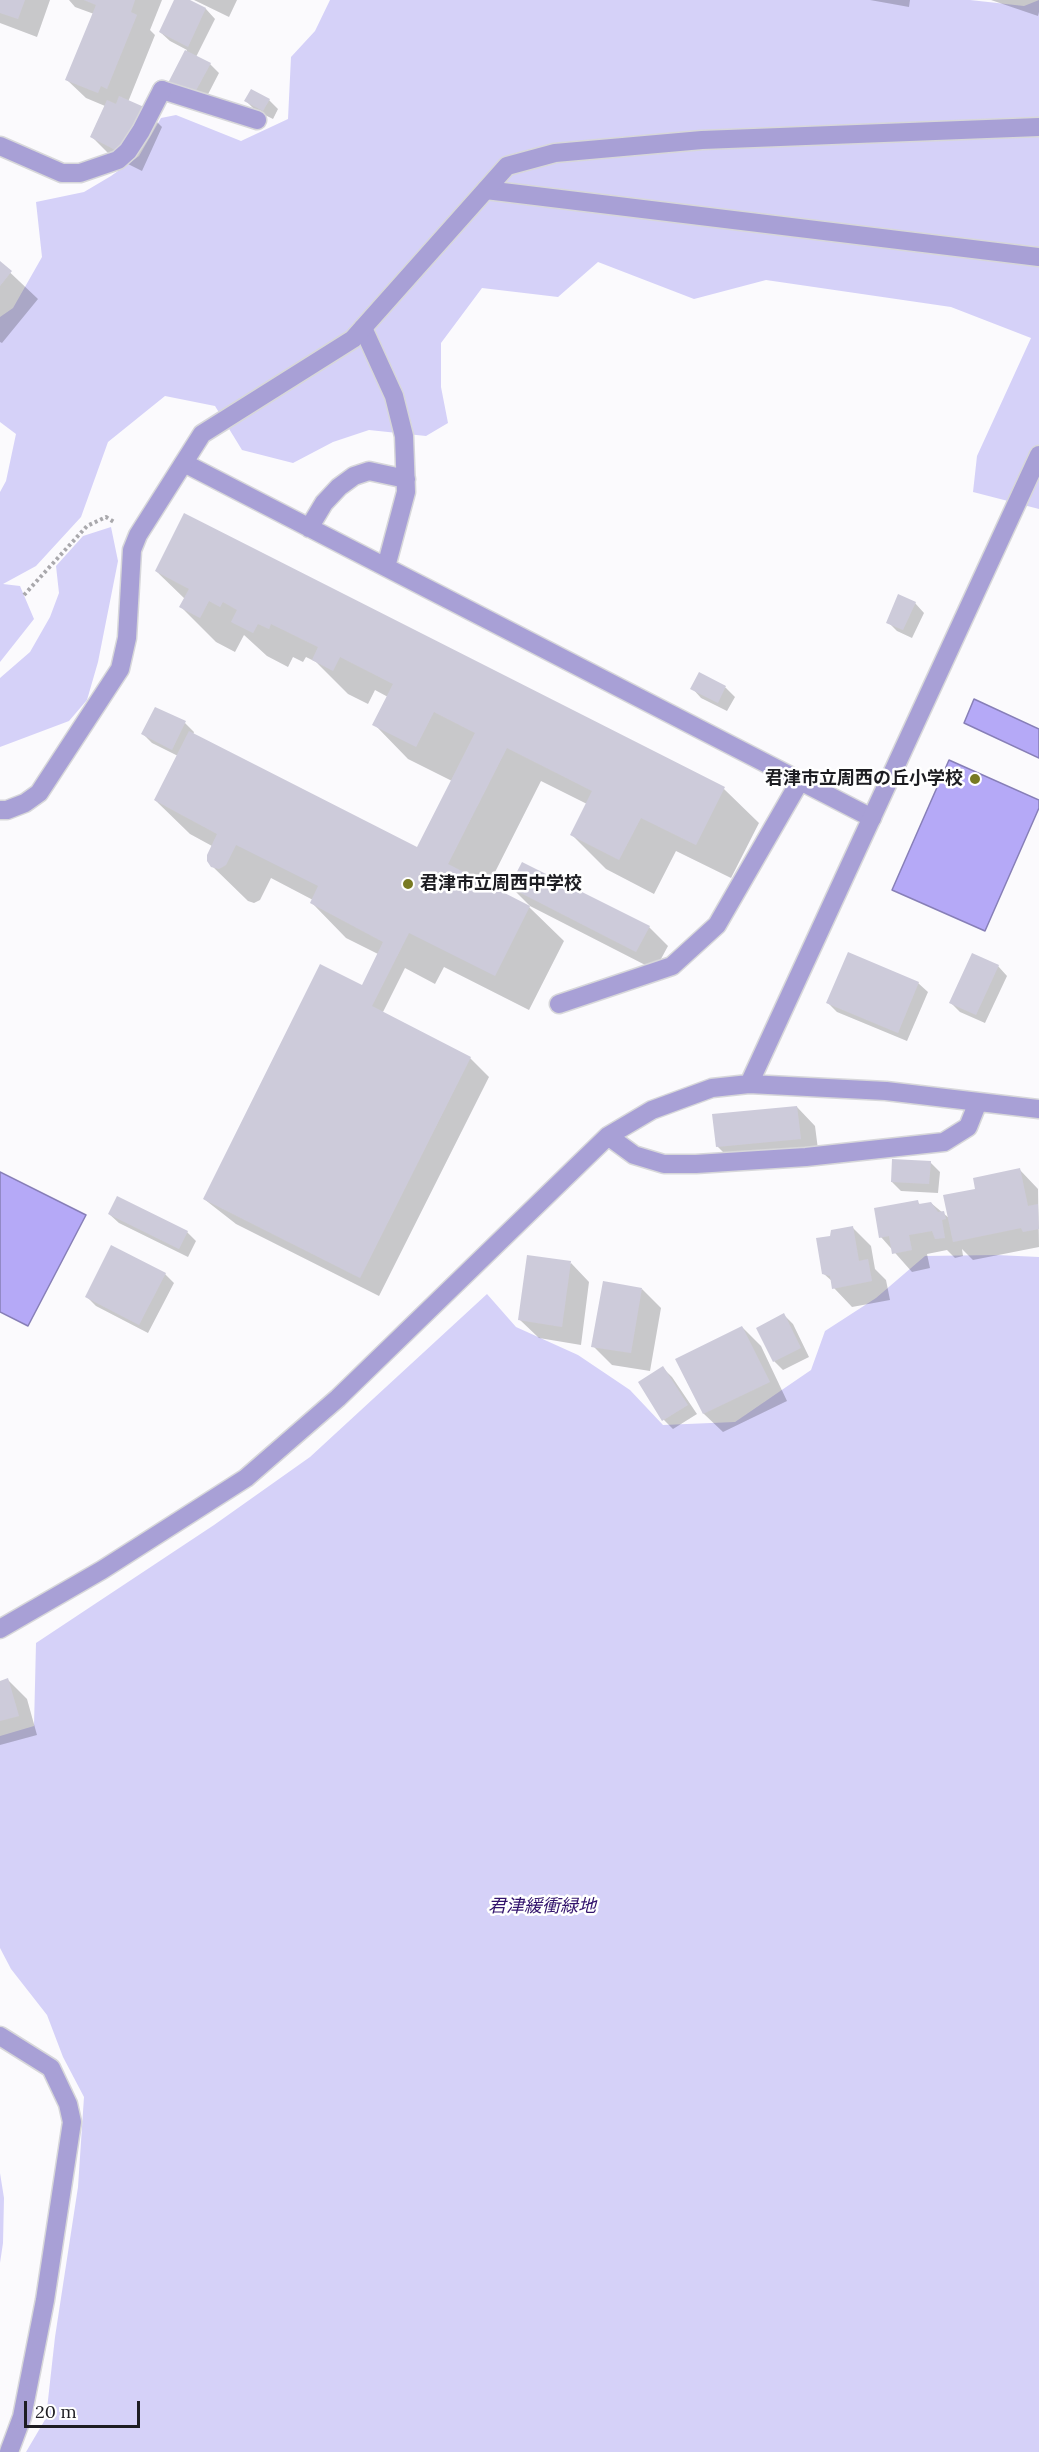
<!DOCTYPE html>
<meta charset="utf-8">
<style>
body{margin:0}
#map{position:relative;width:1039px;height:2452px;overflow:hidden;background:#fbfafd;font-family:Lora,serif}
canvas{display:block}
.scale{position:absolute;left:24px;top:2401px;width:116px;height:27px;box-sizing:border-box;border:3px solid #1d1d22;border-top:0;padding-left:8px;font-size:18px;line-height:21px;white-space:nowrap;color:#1d1d22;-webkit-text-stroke:4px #fff;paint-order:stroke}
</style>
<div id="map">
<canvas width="1039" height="2452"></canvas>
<div class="scale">20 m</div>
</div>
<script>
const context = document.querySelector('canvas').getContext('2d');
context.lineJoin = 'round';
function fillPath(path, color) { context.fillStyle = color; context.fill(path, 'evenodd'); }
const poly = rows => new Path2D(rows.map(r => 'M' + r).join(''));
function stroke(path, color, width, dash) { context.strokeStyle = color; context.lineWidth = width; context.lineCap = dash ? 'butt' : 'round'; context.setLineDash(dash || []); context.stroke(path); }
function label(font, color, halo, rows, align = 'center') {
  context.font = font + ' Lora,"Noto Sans JP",serif'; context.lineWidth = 5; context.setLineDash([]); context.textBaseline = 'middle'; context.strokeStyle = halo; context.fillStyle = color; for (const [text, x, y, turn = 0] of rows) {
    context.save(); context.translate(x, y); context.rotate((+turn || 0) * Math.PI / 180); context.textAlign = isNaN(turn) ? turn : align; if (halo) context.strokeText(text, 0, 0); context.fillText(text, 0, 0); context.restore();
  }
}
const green = poly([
 [330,0,970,0,1024,6,1039,0,1039,509,973,492,977,456,1031,338,951,307,766,280,694,299,598,262,558,297,482,288,441,343,441,387,448,423,426,436,369,430,333,442,293,463,242,450,215,406,165,396,108,442,81,517,36,566,3,584,20,586,34,619,0,662,0,492,6,481,16,434,0,422,0,317,13,308,42,257,36,202,84,192,111,176,139,156,161,118,176,115,241,141,288,119,291,57,315,31],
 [111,527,118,561,98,662,87,700,69,721,0,747,0,678,30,652,50,617,59,593,56,566,83,536],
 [996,1255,1039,1257,1039,2452,26,2452,46,2418,55,2337,78,2187,84,2097,63,2057,47,2015,11,1969,0,1948,0,1736,34,1726,36,1643,214,1525,310,1457,487,1294,516,1327,578,1355,630,1390,663,1425,735,1422,811,1370,825,1331,876,1298,925,1256],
 [0,2173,4,2198,3,2243,0,2263]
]);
const water = poly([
 [974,699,1039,729,1039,758,964,723,974,699],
 [949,760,1039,800,1039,808,985,931,892,890,949,760],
 [0,1172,86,1215,28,1326,0,1312,0,1172]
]);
const shadow = poly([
 [0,0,50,0,37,37,0,23],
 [69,0,162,0,150,30,155,35,128,102,143,108,162,127,142,171,110,155,91,136,105,106,86,98,67,80,94,14,75,7],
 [176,0,186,0,206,9,215,19,196,57,210,64,219,73,203,104,169,83,187,50,170,41,160,32],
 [194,0,237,0,229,17],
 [870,0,910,0,909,7],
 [991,0,1039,0,1039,12,1038,16],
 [269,100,278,109,273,119,255,110,246,101],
 [0,263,38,299,2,343,0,342],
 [156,571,724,789,759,823,731,878,676,851,654,894,606,869,571,834,587,804,541,781,488,886,529,907,564,941,529,1010,444,967,435,984,405,968,382,1014,470,1058,489,1077,379,1296,236,1224,204,1199,362,987,378,954,346,938,312,903,313,900,271,878,260,900,254,903,248,901,212,866,212,846,190,834,155,800,178,756,152,743,143,734,185,723,194,732,193,735,417,849,452,781,408,759,374,724,388,697,375,690,368,704,348,694,316,662,306,657,303,662,293,657,288,667,267,656,244,635,235,652,216,642,181,607,185,599],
 [915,603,924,613,912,638,897,631,888,622],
 [700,674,726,688,735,697,727,711,701,698,692,688],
 [511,887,649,927,668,946,655,970,530,906],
 [998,966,1007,976,985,1023,960,1012,951,1003],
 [918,983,928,992,907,1041,837,1012,828,1003],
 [797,1107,815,1126,819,1157,736,1165,717,1146],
 [930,1162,940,1172,938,1193,901,1191,892,1182],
 [1020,1170,1038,1189,1039,1247,973,1260,962,1249,963,1256,955,1258,947,1250,927,1254,930,1268,912,1272,881,1237,917,1202,921,1205,931,1203,949,1218,977,1190],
 [109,1214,187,1232,196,1241,188,1257,119,1223],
 [852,1227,871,1246,875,1269,886,1280,890,1300,852,1307,834,1288,833,1282,824,1274,831,1237],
 [571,1263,589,1282,581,1345,539,1338,520,1320],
 [165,1274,174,1283,148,1333,96,1306,87,1297],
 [642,1289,661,1308,650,1371,612,1365,593,1346],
 [784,1315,793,1324,809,1357,783,1370,774,1361],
 [742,1327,761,1346,787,1401,723,1432,704,1414,677,1359],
 [663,1368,672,1377,697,1414,673,1429,664,1420,640,1382],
 [8,1680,27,1699,37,1735,0,1745,0,1682]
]);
const building = poly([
 [0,0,25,0,18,19,0,13],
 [84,0,135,0,131,12,137,15,107,89,101,86,98,93,65,80,96,5],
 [174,0,190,0,206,8,188,47,159,32],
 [185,50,211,63,193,96,168,83],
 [251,89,270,99,263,111,244,101],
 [119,96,144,107,123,154,90,137,107,100,116,104],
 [0,261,12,271,0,286],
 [184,513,725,787,696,845,641,818,619,860,570,835,592,791,507,748,448,864,530,906,495,976,409,933,372,1006,471,1057,360,1278,203,1199,320,964,362,985,383,942,310,903,318,886,236,845,226,865,219,869,211,867,207,861,207,855,217,834,154,800,189,731,417,847,475,733,434,712,416,747,372,725,393,684,340,657,333,671,312,660,318,647,271,624,269,629,258,624,253,633,231,622,237,610,223,602,220,607,209,601,200,618,179,607,189,589,155,571],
 [898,594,916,602,903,630,886,623],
 [699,672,726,686,718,703,690,689],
 [155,707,186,721,172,750,141,734],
 [522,862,650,926,636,952,509,887],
 [848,952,919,982,898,1033,826,1003],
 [972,953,999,965,976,1015,949,1003],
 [797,1106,801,1139,716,1147,712,1114],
 [892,1159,931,1161,929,1184,891,1182],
 [1020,1168,1028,1206,1038,1204,1039,1229,1023,1232,1021,1228,953,1242,943,1195,975,1189,973,1178],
 [117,1196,188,1231,179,1249,108,1214],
 [918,1200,919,1204,931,1202,938,1212,944,1211,946,1219,942,1220,945,1238,935,1239,932,1231,909,1235,912,1250,892,1254,889,1236,879,1238,874,1208],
 [853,1226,859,1261,868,1259,872,1281,832,1289,830,1276,822,1274,816,1238,830,1236,831,1230],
 [111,1245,166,1273,139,1325,85,1297],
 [527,1255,571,1261,562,1327,518,1320],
 [603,1281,642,1288,631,1353,591,1347],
 [784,1313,801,1348,773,1362,756,1328],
 [742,1326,770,1382,703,1414,675,1359],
 [663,1366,688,1405,662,1421,638,1382],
 [8,1678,19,1716,0,1721,0,1681]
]);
const path = poly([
 [24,595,87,526,106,517,114,522]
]);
const lane = poly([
 [162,90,257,120],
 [486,190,1039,257],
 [363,328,394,396,404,436,406,492,386,567],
 [184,463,872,818],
 [309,528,324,503,339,487,354,476,369,471,406,479],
 [559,1004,672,966,717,925,800,781],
 [0,2036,51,2068,68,2104,72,2122,45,2300,22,2417,9,2452]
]);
const street = poly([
 [0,146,62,173,80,173,118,160,128,151,141,131,162,90],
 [0,810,7,810,25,803,39,793,120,669,127,638,132,550,138,535,202,434,353,339,507,166,555,153,702,140,1039,127],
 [749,1084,1039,455],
 [608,1136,634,1155,664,1164,696,1164,806,1157,944,1142,968,1127,978,1102],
 [0,1629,102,1570,246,1478,338,1398,608,1136,652,1110,712,1088,749,1084,886,1091,1039,1109]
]);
const markers = [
 [975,779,6,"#787a23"],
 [408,884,6,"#787a23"]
];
const poiNames = [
 ["君津市立周西の丘小学校",963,779],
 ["君津市立周西中学校",420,884,"left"]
];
const parkNames = [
 ["君津緩衝緑地",542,1907]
];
fillPath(green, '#d5d1f8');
fillPath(water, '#b5a9f7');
stroke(water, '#877fb7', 1.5);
fillPath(shadow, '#0003');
fillPath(building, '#cdcbda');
stroke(lane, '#d7d7da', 21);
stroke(street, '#d7d7da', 21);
stroke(path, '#a9a8ac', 4, [3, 3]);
stroke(lane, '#a8a0d6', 18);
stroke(street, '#a8a0d6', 18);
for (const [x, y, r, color] of markers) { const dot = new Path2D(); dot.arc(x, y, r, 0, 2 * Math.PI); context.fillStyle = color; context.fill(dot); stroke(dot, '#fff', 2); }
label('bold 18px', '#1d1d22', '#fff', poiNames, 'right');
label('italic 18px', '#32136c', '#fff', parkNames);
</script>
